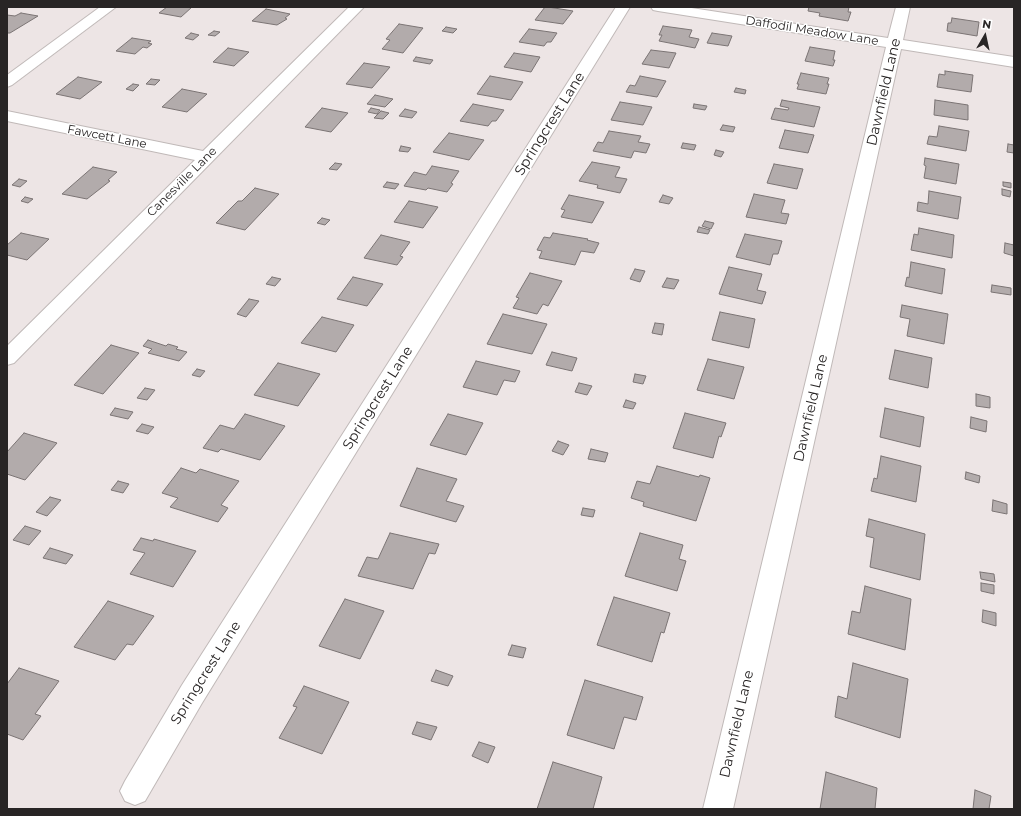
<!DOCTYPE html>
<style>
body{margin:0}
#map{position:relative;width:1021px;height:816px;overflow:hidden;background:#ede5e5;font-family:Montserrat,sans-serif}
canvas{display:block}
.frame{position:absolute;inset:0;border:8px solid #282525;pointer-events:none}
.north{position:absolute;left:965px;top:16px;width:40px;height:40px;-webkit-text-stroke:3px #fff;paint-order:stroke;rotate:9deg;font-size:11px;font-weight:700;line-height:16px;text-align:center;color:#282525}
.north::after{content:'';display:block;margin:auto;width:14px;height:18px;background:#282525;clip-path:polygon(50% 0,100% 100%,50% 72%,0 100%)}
</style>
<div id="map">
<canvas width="1021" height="816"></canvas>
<div class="frame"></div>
<div class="north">N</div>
</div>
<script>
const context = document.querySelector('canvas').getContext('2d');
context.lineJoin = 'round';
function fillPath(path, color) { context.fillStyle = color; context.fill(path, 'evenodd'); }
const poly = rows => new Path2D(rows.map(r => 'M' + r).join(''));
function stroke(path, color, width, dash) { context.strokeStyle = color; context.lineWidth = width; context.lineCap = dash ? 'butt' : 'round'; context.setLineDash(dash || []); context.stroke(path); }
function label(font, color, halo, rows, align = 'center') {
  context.font = font + ' Montserrat,sans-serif'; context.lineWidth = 3; context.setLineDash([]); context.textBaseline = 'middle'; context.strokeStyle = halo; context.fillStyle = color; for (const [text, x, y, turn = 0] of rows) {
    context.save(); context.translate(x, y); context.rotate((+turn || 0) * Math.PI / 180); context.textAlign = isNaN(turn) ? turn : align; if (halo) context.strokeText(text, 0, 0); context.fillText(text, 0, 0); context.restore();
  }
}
const building = poly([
 [167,7,192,7,181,17,159,13,167,7],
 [545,7,548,7,573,11,563,24,535,20,545,7],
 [809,7,849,7,848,12,851,12,848,21,819,16,820,13,808,11,809,7],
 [266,9,290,14,285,18,287,19,277,25,252,21,266,9],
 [21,13,38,16,10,33,7,33,7,15,15,16,21,13],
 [952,18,979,22,977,36,947,31,948,23,951,23,952,18],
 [399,24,423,28,403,53,382,49,390,40,386,39,399,24],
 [663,26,692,30,689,37,699,39,695,48,659,41,662,35,659,35,663,26],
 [446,27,457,29,453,33,442,31,446,27],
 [529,29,557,33,551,42,547,42,544,46,519,42,529,29],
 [214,31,220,32,215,36,208,35,214,31],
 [191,33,199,35,193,40,185,38,191,33],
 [712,33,732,36,728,46,707,43,712,33],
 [132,38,151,41,148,43,152,44,147,48,143,47,135,54,116,51,132,38],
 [810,47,835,51,833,60,835,60,833,66,805,61,810,47],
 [228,48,249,52,234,66,213,62,228,48],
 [651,50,676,53,669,68,642,64,651,50],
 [514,53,540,57,531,72,504,67,514,53],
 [416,57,433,60,430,64,413,61,416,57],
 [364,63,390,67,372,88,346,84,364,63],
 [945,71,973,75,971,92,937,87,939,74,945,75,945,71],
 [801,73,829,78,827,84,829,84,826,94,797,89,799,84,797,84,801,73],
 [490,76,523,82,511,100,477,94,490,76],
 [640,76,666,81,657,97,626,92,630,85,635,86,640,76],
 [78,77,102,82,80,99,56,94,78,77],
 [151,79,160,80,155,85,146,84,151,79],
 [133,84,139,85,133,91,126,89,133,84],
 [736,88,746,90,745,94,734,92,736,88],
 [182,89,207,94,187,112,162,107,182,89],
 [375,95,393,99,385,107,367,104,375,95],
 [782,100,820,107,814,127,771,119,775,108,788,110,789,108,780,106,782,100],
 [935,100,968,105,968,120,934,115,935,100],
 [620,102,652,107,643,125,611,120,620,102],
 [473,104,504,110,496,121,492,121,488,126,460,121,473,104],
 [694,104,707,106,705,110,693,108,694,104],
 [322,108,348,113,331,132,305,127,322,108],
 [371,108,380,110,377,114,368,112,371,108],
 [405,109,417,112,412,118,399,116,405,109],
 [381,111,389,113,383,119,374,118,381,111],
 [723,125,735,127,733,132,720,130,723,125],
 [939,126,969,131,966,151,927,144,929,136,937,137,939,126],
 [785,130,814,135,808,153,779,148,785,130],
 [609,131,641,136,638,142,650,144,646,153,634,151,631,158,593,151,598,142,603,143,609,131],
 [449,133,484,140,469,160,433,152,449,133],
 [683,143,696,145,694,150,681,148,683,143],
 [1008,144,1014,145,1014,153,1007,152,1008,144],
 [401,146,411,148,408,152,399,151,401,146],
 [716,150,724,152,721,157,714,155,716,150],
 [925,158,959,164,956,184,924,178,926,166,924,165,925,158],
 [592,162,620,167,615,177,627,179,620,193,597,188,598,185,579,181,592,162],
 [335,163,342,164,337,170,329,169,335,163],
 [774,164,803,169,797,189,767,183,774,164],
 [432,166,459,171,451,183,453,184,447,192,428,188,426,190,404,186,414,172,426,175,432,166],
 [93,167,117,172,108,180,110,181,87,199,62,194,93,167],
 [19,179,27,181,20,187,12,185,19,179],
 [387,182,399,184,395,189,383,187,387,182],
 [1003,182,1011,183,1011,188,1003,186,1003,182],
 [255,188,279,194,245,230,216,223,238,201,242,201,255,188],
 [1002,189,1011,191,1010,197,1002,195,1002,189],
 [929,191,961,197,958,219,917,211,918,202,928,204,929,191],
 [754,194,785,200,781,213,789,214,786,224,746,217,754,194],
 [569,195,604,202,592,223,561,217,565,210,561,209,569,195],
 [663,195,673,198,669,204,659,202,663,195],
 [25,197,33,199,28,203,21,201,25,197],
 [409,201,438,207,423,228,394,222,409,201],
 [322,218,330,220,325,225,317,223,322,218],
 [705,221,714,223,711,229,702,226,705,221],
 [699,227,710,230,708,234,697,232,699,227],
 [919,228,954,235,952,258,911,250,914,234,918,235,919,228],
 [21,233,49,239,27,260,7,255,7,245,21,233],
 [553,233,588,239,587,240,599,243,594,253,581,251,575,265,539,258,542,251,537,250,544,237,550,238,553,233],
 [745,234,782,241,778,254,773,254,770,265,736,257,745,234],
 [381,235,410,242,400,256,403,257,397,265,364,258,381,235],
 [1005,243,1014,245,1014,256,1004,253,1005,243],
 [911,262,945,269,942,294,905,286,907,277,909,278,911,262],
 [729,267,762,274,757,290,766,292,762,304,719,294,729,267],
 [635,269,645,271,640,282,630,279,635,269],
 [530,273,562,281,548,306,543,304,537,314,513,308,519,298,516,297,530,273],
 [272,277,281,279,275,286,266,284,272,277],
 [353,277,383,284,367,306,337,299,353,277],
 [667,278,679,280,674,289,662,287,667,278],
 [992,285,1011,288,1011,295,991,292,992,285],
 [249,299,259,301,246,317,237,314,249,299],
 [902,305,948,314,944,344,907,336,910,319,900,317,902,305],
 [720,312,755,319,749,348,712,340,720,312],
 [503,314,547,324,532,354,487,344,503,314],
 [322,317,354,325,336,352,301,343,322,317],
 [655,323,664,324,662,335,652,333,655,323],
 [148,340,166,346,168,344,178,347,176,349,187,352,179,361,148,353,152,349,143,346,148,340],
 [111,345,139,353,103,394,74,385,111,345],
 [895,350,932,358,928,388,889,379,895,350],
 [552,352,577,358,572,371,546,365,552,352],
 [708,359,744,367,734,399,697,390,708,359],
 [476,361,520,371,515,382,504,380,497,395,463,387,476,361],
 [278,363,320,374,298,406,254,395,278,363],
 [197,369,205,371,200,377,192,375,197,369],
 [635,374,646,376,643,384,633,382,635,374],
 [579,383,592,386,587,395,575,392,579,383],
 [145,388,155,390,147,400,137,398,145,388],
 [976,394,990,397,990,408,976,406,976,394],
 [626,400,636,403,633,409,623,407,626,400],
 [115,408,133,412,128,419,110,415,115,408],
 [885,408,924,417,920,447,880,437,885,408],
 [685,413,726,423,721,437,719,436,713,458,673,448,685,413],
 [245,414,285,426,260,460,221,449,218,452,203,448,220,425,234,429,245,414],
 [448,414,483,423,466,455,430,445,448,414],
 [971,417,987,421,986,432,970,428,971,417],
 [142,424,154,427,148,434,136,431,142,424],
 [24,433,57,443,25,480,7,474,7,452,24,433],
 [558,441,569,445,563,455,552,451,558,441],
 [591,449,608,453,605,462,588,459,591,449],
 [881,456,921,466,916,502,871,491,874,478,877,479,881,456],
 [657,466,699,477,700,475,710,478,696,521,643,506,644,502,631,498,637,481,650,484,657,466],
 [181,468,196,473,200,469,239,481,221,505,228,508,218,522,170,507,178,498,162,493,181,468],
 [417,468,457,479,446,501,464,506,456,522,400,506,417,468],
 [966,472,980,476,979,483,965,479,966,472],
 [118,481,129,484,123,493,111,490,118,481],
 [50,497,61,500,47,516,36,512,50,497],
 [993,500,1007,504,1007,514,992,511,993,500],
 [583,508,595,510,593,517,581,515,583,508],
 [869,519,925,534,920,580,870,567,874,538,866,536,869,519],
 [25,526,41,531,29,545,13,540,25,526],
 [390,533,439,544,435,554,429,553,413,589,358,576,367,557,378,559,390,533],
 [640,533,683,545,679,559,686,561,677,591,625,576,640,533],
 [141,538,153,541,154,539,196,551,173,587,130,574,145,553,133,550,141,538],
 [50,548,73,555,66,564,43,558,50,548],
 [980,572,994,574,995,582,981,579,980,572],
 [981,583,994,585,994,594,981,591,981,583],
 [865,586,911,599,905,650,848,634,852,611,860,613,865,586],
 [614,597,670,613,664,633,661,632,652,662,597,645,614,597],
 [345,599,384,611,360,659,319,646,345,599],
 [108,601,154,616,133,645,127,644,115,660,74,647,108,601],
 [983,610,996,613,996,626,982,622,983,610],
 [512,645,526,648,523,658,508,655,512,645],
 [853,663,908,679,900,738,835,717,838,696,847,699,853,663],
 [19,668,59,681,35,714,41,716,23,740,7,734,7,684,19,668],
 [436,670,453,676,448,686,431,681,436,670],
 [585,680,643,697,636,720,624,717,614,749,567,735,585,680],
 [304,686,349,702,322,754,279,738,297,707,293,706,304,686],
 [417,722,437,727,431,740,412,734,417,722],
 [479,742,495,747,488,763,472,756,479,742],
 [553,762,602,777,593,809,537,809,553,762],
 [826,772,877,788,875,809,820,809,826,772],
 [975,790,991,796,989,809,973,809,975,790]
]);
const street = poly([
 [349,7,364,7,14,363,7,365,7,346,195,160,7,121,7,111,203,151,349,7],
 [616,7,630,7,202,703,145,801,135,805,125,801,120,791,125,781,182,685,616,7],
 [651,7,685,7,888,38,896,7,910,7,903,40,1014,57,1014,67,901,49,733,809,703,809,886,47,658,11,653,10,651,7]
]);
const secondary = poly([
 [100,7,116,7,12,85,7,87,7,75,100,7]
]);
const farStreetnames = [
 ["Daffodil Meadow Lane",812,31,9],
 ["Fawcett Lane",107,137,11],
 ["Canesville Lane",182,182,-45]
];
const streetNames = [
 ["Dawnfield Lane",884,92,-77],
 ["Springcrest Lane",550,124,-58],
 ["Springcrest Lane",378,398,-58],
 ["Dawnfield Lane",811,408,-77],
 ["Springcrest Lane",206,673,-58],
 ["Dawnfield Lane",737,724,-77]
];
fillPath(building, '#b2abab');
stroke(building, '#7b7474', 1);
stroke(street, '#c0b9b8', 2);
stroke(secondary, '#c0b9b8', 2);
fillPath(street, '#fff');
fillPath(secondary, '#fff');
label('12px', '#282525', '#fff', farStreetnames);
label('14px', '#282525', '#fff', streetNames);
</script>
